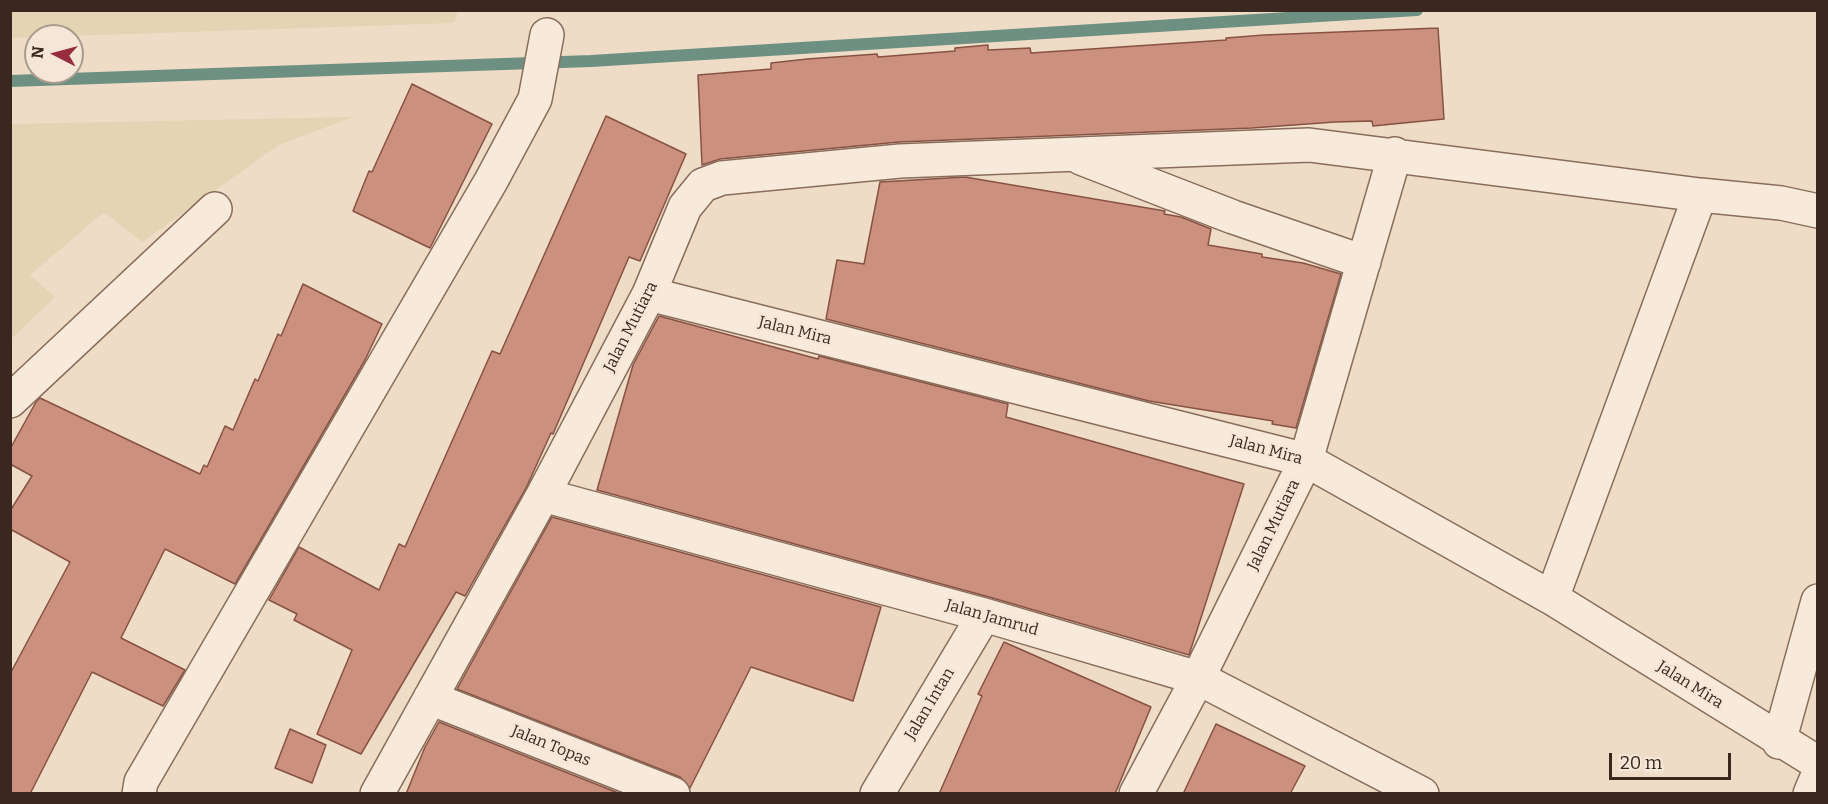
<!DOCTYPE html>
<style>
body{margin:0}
#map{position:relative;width:1828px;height:804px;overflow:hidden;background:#eedcc7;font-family:Bitter,serif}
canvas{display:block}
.frame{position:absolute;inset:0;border:12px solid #3a2820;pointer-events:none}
.north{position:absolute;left:24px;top:24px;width:60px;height:60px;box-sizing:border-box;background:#f5e7d7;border:2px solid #aa9b8e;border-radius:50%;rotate:276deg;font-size:16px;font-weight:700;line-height:24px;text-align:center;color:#3a2820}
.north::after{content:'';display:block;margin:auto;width:21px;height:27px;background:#972d40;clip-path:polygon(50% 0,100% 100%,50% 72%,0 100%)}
.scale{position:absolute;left:1609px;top:753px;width:122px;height:27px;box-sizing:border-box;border:3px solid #3a2820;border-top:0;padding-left:8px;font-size:18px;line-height:21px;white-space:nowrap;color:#3a2820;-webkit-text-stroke:4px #f5e7d7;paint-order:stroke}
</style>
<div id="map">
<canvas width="1828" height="804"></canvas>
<div class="frame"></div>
<div class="north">N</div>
<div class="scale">20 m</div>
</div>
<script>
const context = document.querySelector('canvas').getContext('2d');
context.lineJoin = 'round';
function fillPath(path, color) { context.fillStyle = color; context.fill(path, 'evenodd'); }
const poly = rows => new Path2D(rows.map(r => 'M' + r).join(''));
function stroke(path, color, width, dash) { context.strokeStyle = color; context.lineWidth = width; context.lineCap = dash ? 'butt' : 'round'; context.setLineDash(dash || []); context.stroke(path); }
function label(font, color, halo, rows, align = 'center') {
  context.font = font + ' Bitter,serif'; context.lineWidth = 6; context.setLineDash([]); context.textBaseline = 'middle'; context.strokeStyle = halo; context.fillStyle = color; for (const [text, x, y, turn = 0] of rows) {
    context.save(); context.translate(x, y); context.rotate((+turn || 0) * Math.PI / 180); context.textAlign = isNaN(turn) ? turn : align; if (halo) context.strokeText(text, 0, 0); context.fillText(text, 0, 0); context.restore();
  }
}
const farmland = poly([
 [10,11,11,10,458,11,454,23,11,38],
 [353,117,279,145,142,242,104,212,30,275,55,297,11,339,11,124]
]);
const stream = poly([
 [10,81,591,61,1417,10]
]);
const building = poly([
 [1438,28,1444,119,1373,126,1372,121,1335,122,1252,128,899,142,720,159,702,165,698,75,771,69,771,63,807,59,877,54,878,57,955,51,955,48,988,45,988,50,1030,48,1031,53,1226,40,1226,38,1264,35,1438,28],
 [412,84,492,124,430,248,353,211,369,171,372,172,412,84],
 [606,116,686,154,640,261,629,257,553,434,551,433,527,486,465,596,456,592,361,754,317,734,352,650,294,620,297,614,269,600,299,547,379,590,399,544,405,547,492,351,500,354,606,116],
 [965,177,1165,211,1164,214,1181,217,1211,229,1208,245,1262,254,1262,257,1303,263,1341,274,1296,428,1272,424,1273,421,1149,401,826,319,837,260,864,264,880,182,965,177],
 [303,284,382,324,365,360,235,584,165,549,121,638,185,670,163,706,92,672,30,794,10,794,10,674,70,562,10,529,10,511,32,476,10,464,10,449,36,402,40,398,200,474,204,465,207,467,225,426,233,430,255,379,258,381,278,334,281,336,303,284],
 [659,316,818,359,819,356,1008,404,1006,417,1244,484,1189,655,989,597,597,490,633,365,659,316],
 [552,517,881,607,853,701,751,667,690,788,680,777,457,689,552,517],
 [1004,642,1151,707,1115,794,939,794,982,696,978,694,1004,642],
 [439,722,621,794,406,794,425,747,439,722],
 [1216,724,1305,766,1290,794,1183,794,1216,724],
 [290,729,326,745,312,783,275,768,290,729]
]);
const minor = poly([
 [1081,158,1233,217,1364,262],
 [1700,195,1781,203,1818,211],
 [649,294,1306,460,1552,598,1818,763],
 [10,401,215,209],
 [543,495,984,615,1198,678,1422,794],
 [430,698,673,794],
 [1779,742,1818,601],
 [139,794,141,782,491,181,535,99,547,35],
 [377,794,543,495,649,294,685,207,703,185,722,178,900,161,1309,145,1700,195,1552,598],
 [877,794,984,615],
 [1136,794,1198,678,1306,460,1395,154],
 [1810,794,1818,775]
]);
const streetNames = [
 ["Jalan Mutiara",631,327,-63],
 ["Jalan Mira",795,331,14],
 ["Jalan Mira",1266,450,15],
 ["Jalan Mutiara",1274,525,-64],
 ["Jalan Jamrud",992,618,16],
 ["Jalan Mira",1690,685,32],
 ["Jalan Intan",930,704,-59],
 ["Jalan Topas",551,746,22]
];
fillPath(farmland, '#e3d4b4');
stroke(stream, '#6e9082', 12);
fillPath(building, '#cb907e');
stroke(building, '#885243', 1.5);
stroke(minor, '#896d5c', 36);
stroke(minor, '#f8eada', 33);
label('16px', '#3a2820', '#f5e7d7', streetNames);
</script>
